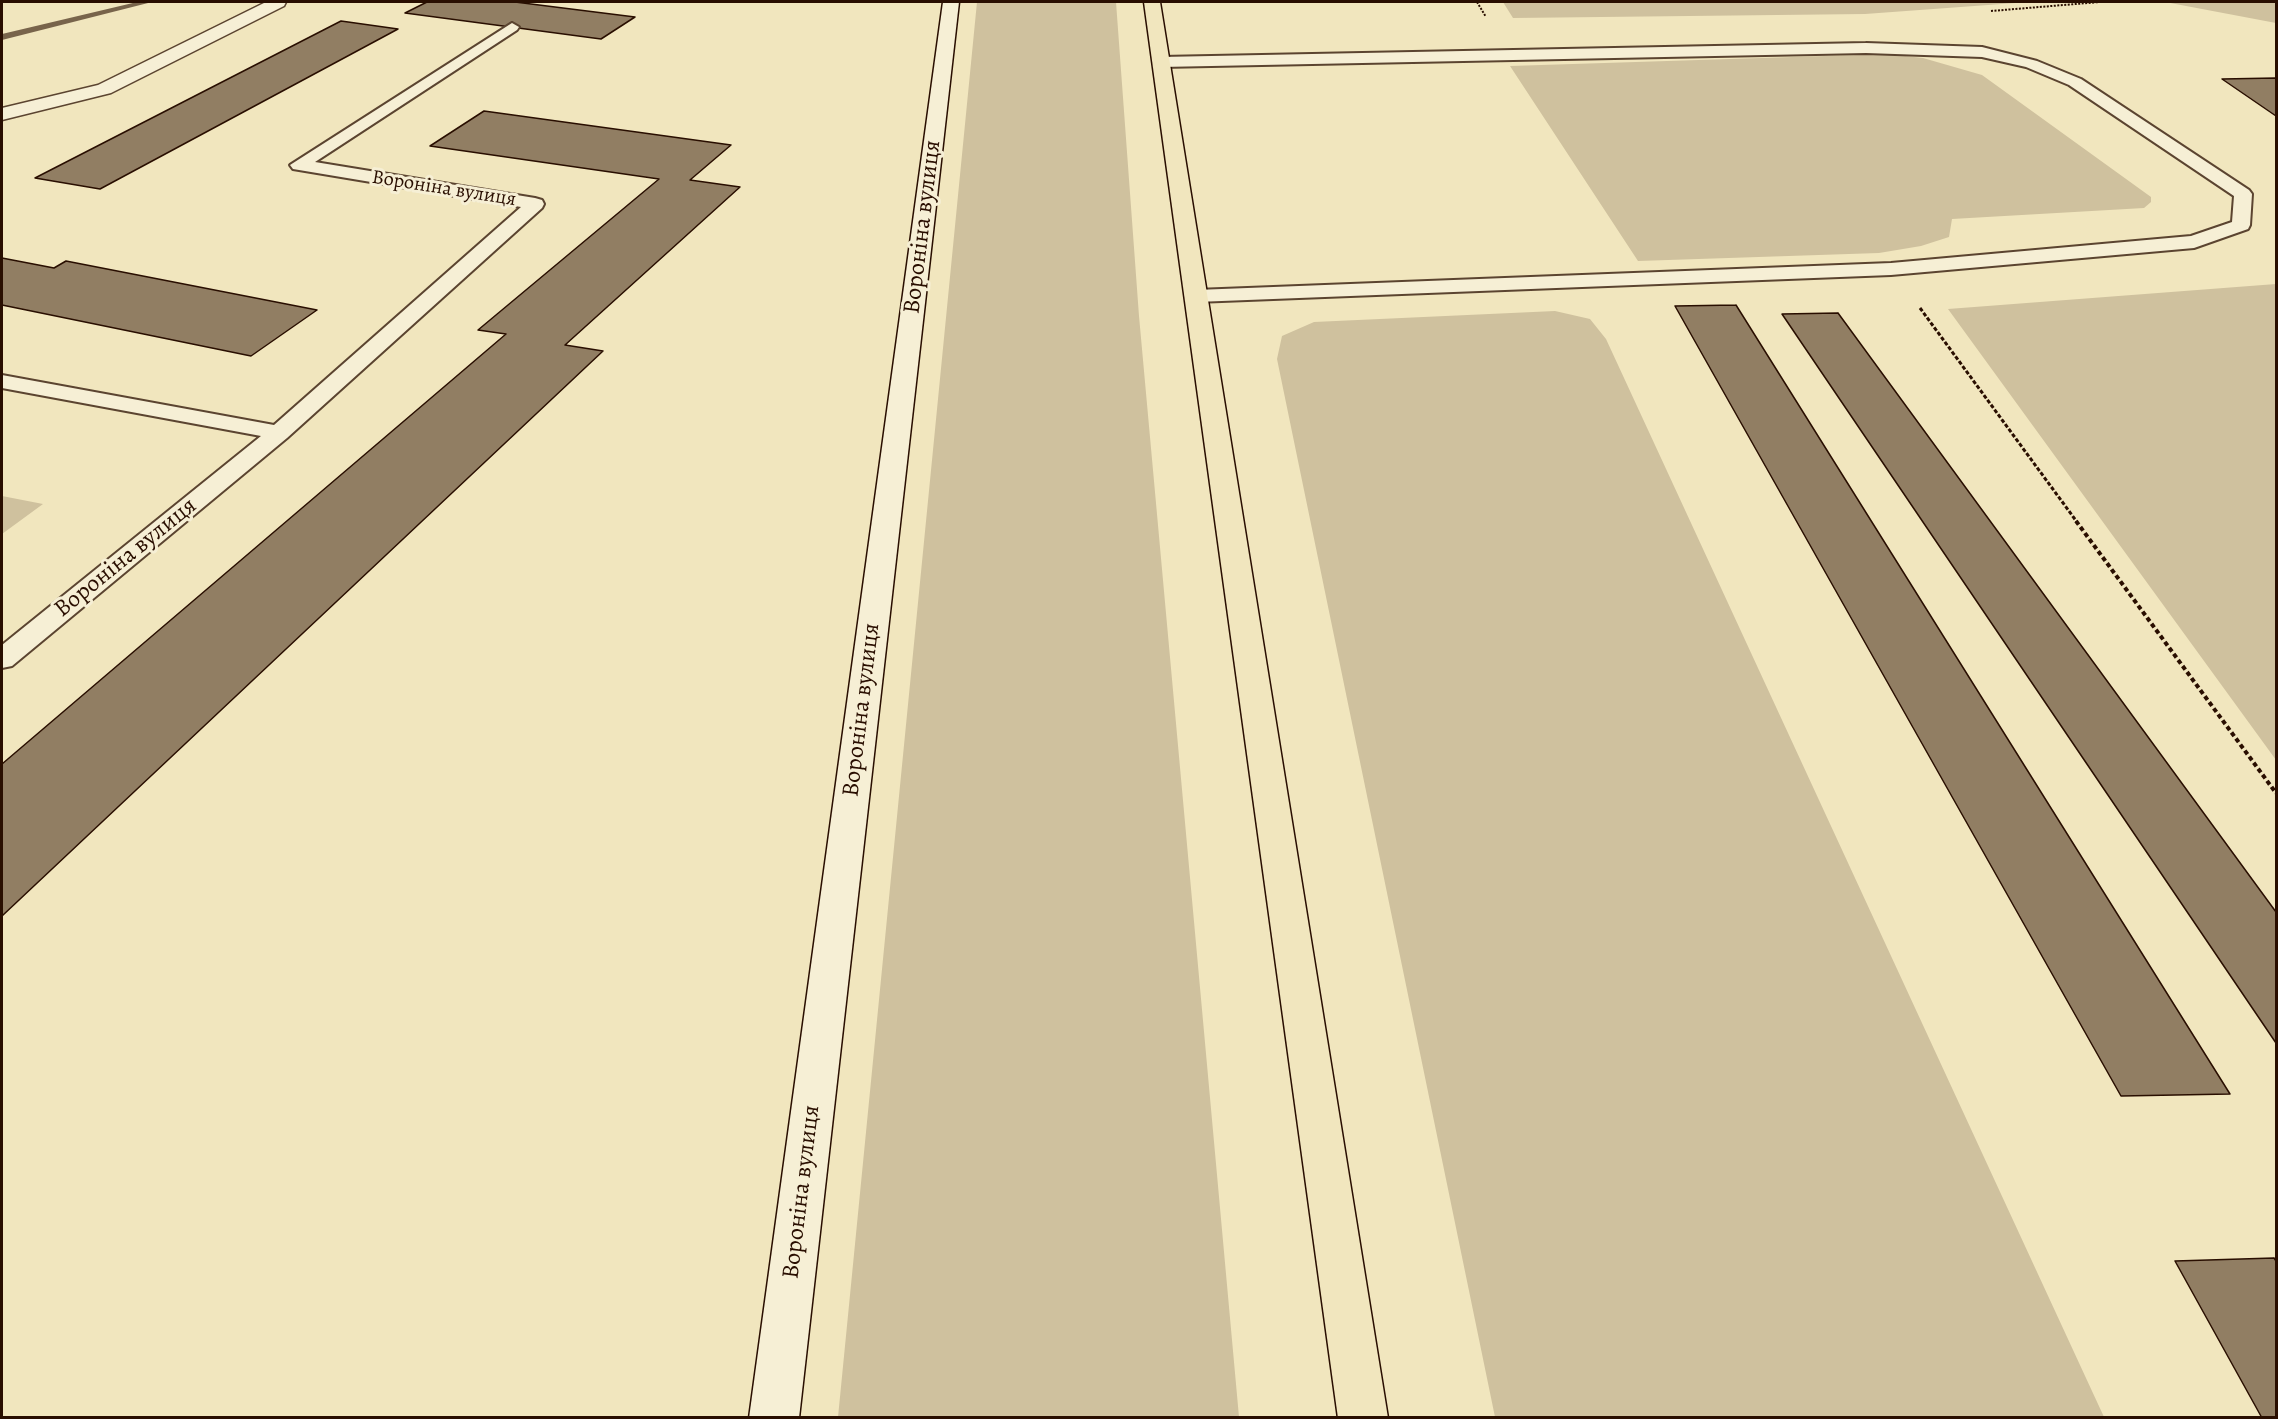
<!DOCTYPE html>
<meta charset="utf-8">
<style>
body{margin:0}
#map{position:relative;width:2278px;height:1419px;overflow:hidden;background:#f1e6be;font-family:Alegreya,serif}
canvas{display:block}
.frame{position:absolute;inset:0;border:3px solid #290e00;pointer-events:none}
</style>
<div id="map">
<canvas width="2278" height="1419"></canvas>
<div class="frame"></div>
</div>
<script>
const context = document.querySelector('canvas').getContext('2d');
context.lineJoin = 'round';
function fillPath(path, color) { context.fillStyle = color; context.fill(path, 'evenodd'); }
const poly = rows => new Path2D(rows.map(r => 'M' + r).join(''));
function stroke(path, color, width, dash) { context.strokeStyle = color; context.lineWidth = width; context.lineCap = dash ? 'butt' : 'round'; context.setLineDash(dash || []); context.stroke(path); }
function label(font, color, halo, rows, align = 'center') {
  context.font = font + ' Alegreya,serif'; context.lineWidth = 6; context.setLineDash([]); context.textBaseline = 'middle'; context.strokeStyle = halo; context.fillStyle = color; for (const [text, x, y, turn = 0] of rows) {
    context.save(); context.translate(x, y); context.rotate((+turn || 0) * Math.PI / 180); context.textAlign = isNaN(turn) ? turn : align; if (halo) context.strokeText(text, 0, 0); context.fillText(text, 0, 0); context.restore();
  }
}
const green = poly([
 [977,2,1116,2,1139,316,1239,1417,838,1417],
 [1503,2,2029,2,1865,14,1513,18],
 [2165,2,2276,2,2276,23],
 [1887,54,1923,58,1982,75,2151,197,2151,202,2144,208,1952,219,1949,237,1921,246,1879,253,1638,261,1510,66],
 [2276,284,2276,760,1948,309],
 [1555,311,1590,319,1606,339,2104,1417,1495,1417,1277,359,1282,336,1314,322],
 [2,496,43,504,2,534]
]);
const stream = poly([
 [137,2,152,2,2,40,2,34,137,2]
]);
const building = poly([
 [427,2,515,2,635,17,601,39,405,13,427,2],
 [341,21,398,29,100,189,35,178,341,21],
 [2276,78,2276,116,2222,79,2276,78],
 [484,111,731,145,690,180,740,187,565,345,603,351,2,916,2,764,506,334,478,330,659,179,430,146,484,111],
 [2,258,54,268,66,261,317,310,251,356,2,305,2,258],
 [1736,305,2230,1094,2121,1096,1675,306,1736,305],
 [1838,313,2276,912,2276,1043,1782,314,1838,313],
 [2274,1258,2276,1261,2276,1418,2262,1418,2175,1261,2274,1258]
]);
const pathFar2 = poly([
 [1477,2,1486,17],
 [1991,11,2100,2]
]);
const pathFar1 = poly([
 [1920,308,2077,522]
]);
const path = poly([
 [2076,521,2276,793]
]);
const lane = poly([
 [512,23,519,27,517,30,315,162,535,198,542,200,544,204,542,208,287,438,12,666,2,668,2,645,261,436,2,388,2,375,274,425,521,207,293,169,290,165,512,23],
 [1866,43,1982,47,2037,61,2081,79,2249,190,2252,194,2250,225,2248,229,2194,248,1891,275,1196,302,1189,300,1186,296,1189,292,1196,290,1891,263,2191,236,2232,222,2234,196,2069,85,2026,67,1982,57,1866,53,1161,67,1153,62,1161,57,1866,43]
]);
const street = poly([
 [266,2,286,2,284,6,111,93,2,120,2,108,98,85,266,2]
]);
const secondary = poly([
 [943,2,959,2,799,1418,749,1418,943,2]
]);
const highway = poly([
 [1144,2,1160,2,1388,1418,1338,1418,1144,2]
]);
const farStreetnames = [
 ["Вороніна вулиця",444,189,9]
];
const streetNames = [
 ["Вороніна вулиця",923,227,-83],
 ["Вороніна вулиця",126,558,-39],
 ["Вороніна вулиця",862,710,-83],
 ["Вороніна вулиця",802,1192,-83]
];
fillPath(green, '#cfc19e');
fillPath(stream, '#78644b');
fillPath(building, '#917e63');
stroke(building, '#290e00', 1.5);
stroke(lane, '#5b4430', 4);
stroke(street, '#5b4430', 3);
stroke(secondary, '#290e00', 3);
stroke(highway, '#290e00', 3);
stroke(pathFar2, '#290e00', 2, [2, 1.5]);
stroke(pathFar1, '#290e00', 3, [4, 2]);
stroke(path, '#290e00', 4, [4.5, 3]);
fillPath(lane, '#f6efd5');
fillPath(street, '#f6efd5');
fillPath(secondary, '#f6efd5');
fillPath(highway, '#f1e6be');
label('20px', '#290e00', '#f6efd5', farStreetnames);
label('24px', '#290e00', '#f6efd5', streetNames);
</script>
